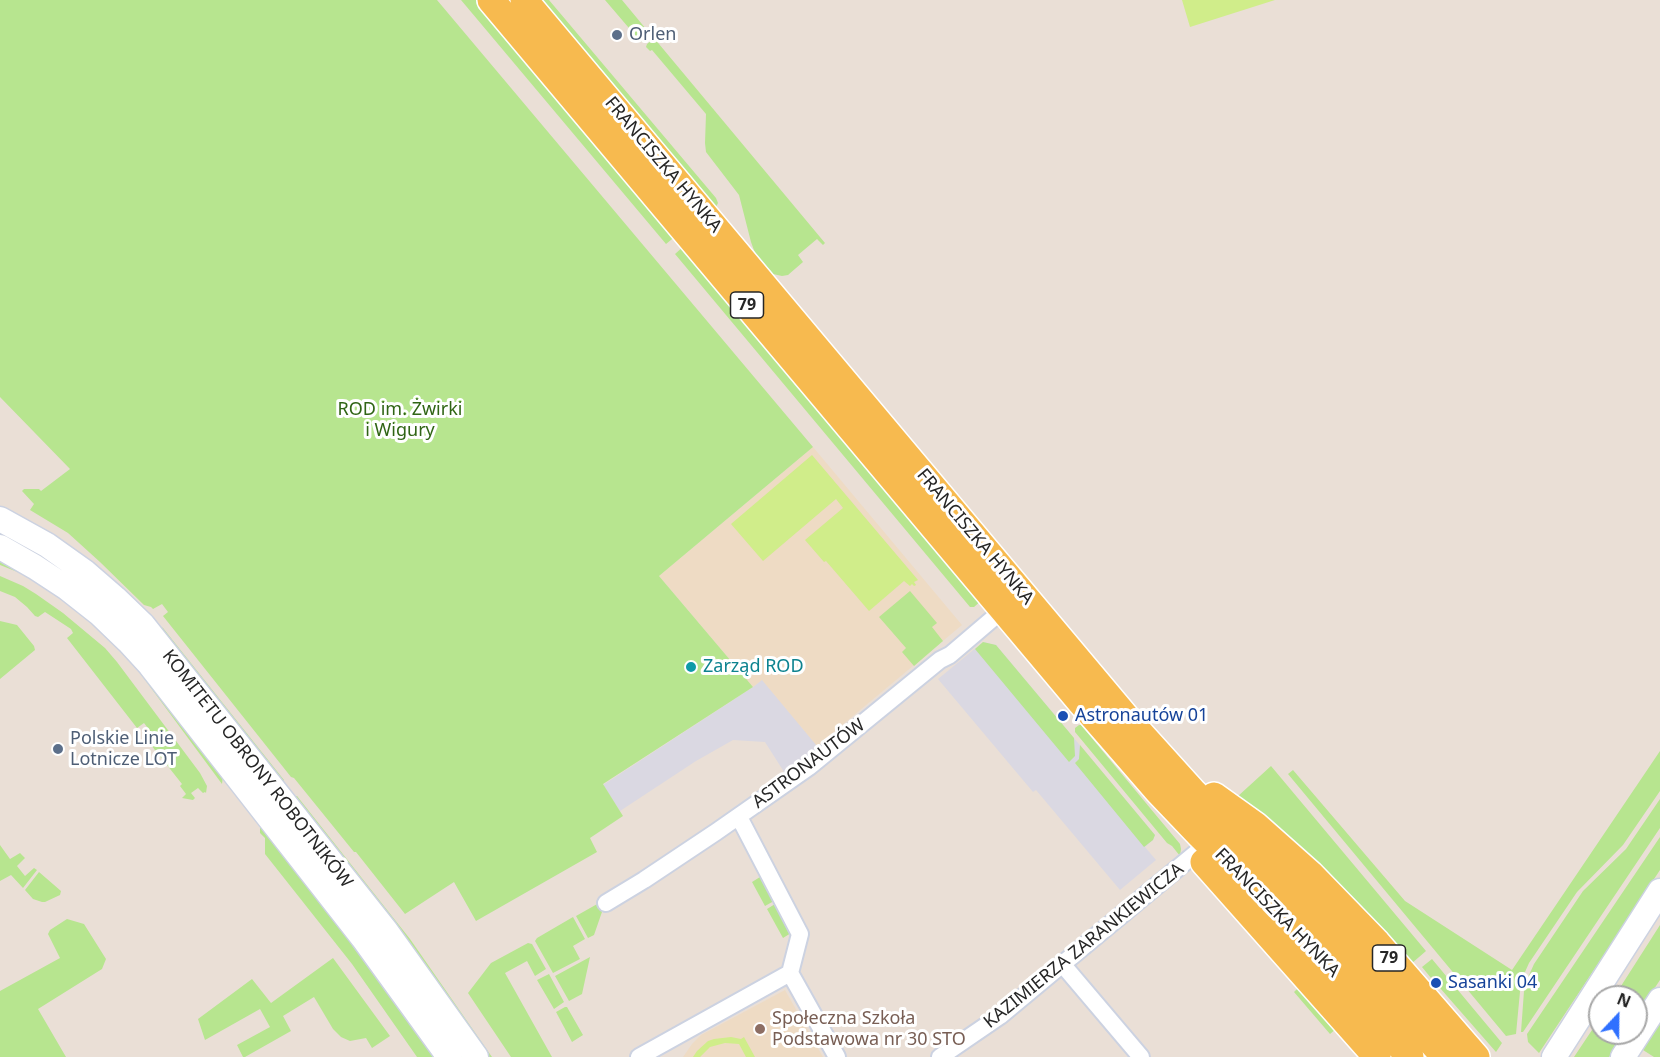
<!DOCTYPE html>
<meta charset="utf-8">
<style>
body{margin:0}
#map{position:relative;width:1660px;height:1057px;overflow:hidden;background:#eadfd6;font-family:"Noto Sans",sans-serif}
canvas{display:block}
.north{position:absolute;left:1588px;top:985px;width:60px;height:60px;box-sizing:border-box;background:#fff;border:2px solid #a8a8a8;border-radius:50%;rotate:22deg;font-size:16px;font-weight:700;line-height:24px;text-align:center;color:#262626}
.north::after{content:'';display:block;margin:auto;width:21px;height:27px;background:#2f70ff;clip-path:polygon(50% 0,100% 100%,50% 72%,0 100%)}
</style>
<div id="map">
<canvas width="1660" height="1057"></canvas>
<div class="north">N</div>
</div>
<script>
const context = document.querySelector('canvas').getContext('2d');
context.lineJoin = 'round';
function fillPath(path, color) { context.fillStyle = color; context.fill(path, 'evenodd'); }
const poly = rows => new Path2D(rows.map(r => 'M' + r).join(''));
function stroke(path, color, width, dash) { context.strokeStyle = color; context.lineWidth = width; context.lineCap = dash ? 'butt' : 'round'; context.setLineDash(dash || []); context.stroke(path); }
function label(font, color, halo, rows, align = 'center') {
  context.font = font + ' "Noto Sans",sans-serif'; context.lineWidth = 6; context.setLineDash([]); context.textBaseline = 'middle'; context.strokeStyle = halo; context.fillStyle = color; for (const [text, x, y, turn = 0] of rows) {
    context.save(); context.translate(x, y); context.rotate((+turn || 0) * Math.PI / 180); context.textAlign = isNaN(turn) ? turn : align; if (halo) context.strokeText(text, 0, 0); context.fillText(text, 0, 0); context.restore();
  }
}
const industrial = poly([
 [983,642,996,645,1155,835,1153,840,1145,847,1156,860,1120,890,1036,790,1033,792,938,679],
 [762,679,820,749,786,775,765,742,733,740,696,761,620,811,603,785,753,687]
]);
const education = poly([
 [813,447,962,625,817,746,762,680,753,687,659,576],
 [785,990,823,1057,683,1057,692,1044,701,1035]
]);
const green = poly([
 [0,0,437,0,813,447,659,576,753,687,603,784,623,816,590,838,597,852,476,921,454,882,405,914,356,852,354,852,294,778,291,777,163,616,168,612,162,604,153,609,151,607,144,605,100,562,68,533,30,510,34,504,22,491,24,489,39,489,41,491,70,469,0,397],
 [461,0,479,0,677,235,666,244],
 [536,0,549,0,716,198,718,203,716,207,715,208],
 [605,0,622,0,651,35,644,42,640,41],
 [654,38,825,243,823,245,817,239,798,255,803,262,788,275,782,276,773,274,755,253,751,242,739,195,706,152,705,143,706,114,652,50,650,51,646,47,647,44],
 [685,245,982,600,974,607,970,607,675,254],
 [0,557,35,576,64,596,86,613,119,644,158,690,221,770,223,776,222,784,131,661,113,640,71,604,45,587,25,575,0,565],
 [0,576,23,586,36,594,63,613,105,648,117,662,200,773,207,786,206,793,205,792,203,793,198,788,191,793,195,798,193,800,182,798,186,794,180,786,182,784,151,745,157,740,144,723,137,728,67,638,73,633,71,629,45,612,38,617,35,616,27,607,15,597,0,591],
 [910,591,937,623,932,627,943,641,914,666,902,652,906,648,879,617],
 [0,621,17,625,34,646,35,650,0,679],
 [156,624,163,628,284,780,283,784],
 [983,642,996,645,1074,738,1075,756,1069,762,975,649],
 [1079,725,1081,725,1180,844,1181,849,1180,856,1172,846,1167,843,1075,732,1075,728],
 [1080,745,1155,835,1153,840,1144,847,1075,763,1079,759],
 [1660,751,1660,791,1623,845,1577,892,1529,963,1521,981,1516,1034,1506,1036,1288,774,1293,770,1405,901,1512,970],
 [1271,766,1426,951,1411,964,1326,873,1293,841,1279,828,1237,797],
 [297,796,410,939,492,1057,485,1057,289,797],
 [1660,799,1660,828,1523,1032,1521,1032,1524,991,1526,982,1534,964,1583,891,1626,849],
 [260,822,440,1057,417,1057,352,964,265,854,265,838,260,833],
 [1660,837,1660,870,1539,1053,1528,1042,1527,1034],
 [0,845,10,859,20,853,25,858,17,866,25,876,34,868,37,870,23,888,11,875,0,881],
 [39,872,61,891,60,895,45,902,42,902,33,899,25,890],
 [760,877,774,901,765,906,752,882],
 [599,903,603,909,594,935,588,938,576,916],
 [775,904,791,933,783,938,767,909],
 [573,917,585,939,573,946,580,959,553,973,535,941,537,938],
 [67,919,84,924,106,959,102,969,38,1009,66,1057,0,1057,0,991,60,958,48,934,50,930],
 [1660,925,1660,980,1636,1016,1636,997,1614,997],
 [528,943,532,944,546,969,535,976,527,961,505,973,552,1057,511,1057,468,993,491,963],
 [590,957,582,994,569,1001,555,976],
 [333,958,390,1036,372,1048,366,1038,350,1041,341,1037,333,1029,314,997,283,1016,291,1031,245,1057,243,1057,237,1045,270,1027,260,1009,205,1040,198,1019,252,979,271,1003],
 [1432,959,1502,1043,1496,1052,1440,988,1442,986,1433,976,1431,978,1422,967],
 [549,974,564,1002,554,1009,537,980],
 [1300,986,1337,1028,1330,1034,1294,992],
 [565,1007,567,1007,583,1035,572,1042,556,1012],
 [1600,1018,1600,1033,1625,1033,1609,1057,1574,1057],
 [1660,1022,1660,1057,1654,1057,1643,1050]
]);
const pitch = poly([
 [1182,0,1275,0,1190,27],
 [812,455,918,580,914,582,916,585,914,586,912,584,910,586,904,581,869,611,826,561,824,562,805,540,843,508,836,499,763,561,731,524],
 [731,1037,741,1039,744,1037,755,1057,746,1057,739,1044,725,1043,710,1047,700,1057,693,1057,697,1051,708,1041,714,1039]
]);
const street = poly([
 [739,817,800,934,790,973,837,1057],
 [606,903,644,880,716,832,809,767,940,660,950,655,1004,609],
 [1063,965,1141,1057],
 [639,1057,790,973],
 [940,1057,1000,1016,1196,853]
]);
const secondary = poly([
 [0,519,47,545,85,572,115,598,143,625,386,931,476,1057],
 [0,547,35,567,67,588,100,614,128,641,150,665,363,938,449,1057],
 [1554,1057,1660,891],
 [1623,1057,1660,1000]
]);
const primary = poly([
 [491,0,1080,701,1158,791,1200,835,1291,925,1410,1057],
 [524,0,1129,721,1194,793,1312,908,1445,1057],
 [1214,796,1256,826,1310,874,1377,943,1476,1057],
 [1204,862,1377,1057]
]);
const markers = [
 [617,35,6,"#5c6f8a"],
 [691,667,6,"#0f9aa8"],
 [1063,716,6,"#1a4fb4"],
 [58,749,6,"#5c6f8a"],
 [1436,983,6,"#1a4fb4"],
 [760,1029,6,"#8d6e63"]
];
const shields = [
 [747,305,33],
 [1389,958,33]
];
const shieldNames = [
 ["79",747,305],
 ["79",1389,958]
];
const serviceNames = [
 ["Orlen",629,35],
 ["Polskie Linie",70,739],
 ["Lotnicze LOT",70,760]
];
const streetNames = [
 ["FRANCISZKA HYNKA",663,165,50],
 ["FRANCISZKA HYNKA",975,537,50],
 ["ASTRONAUTÓW",809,764,-37],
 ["KOMITETU OBRONY ROBOTNIKÓW",257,769,52],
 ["FRANCISZKA HYNKA",1277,913,46],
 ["KAZIMIERZA ZARANKIEWICZA",1084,946,-39]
];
const parkNames = [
 ["ROD im. Żwirki",400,410],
 ["i Wigury",400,431]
];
const cultureNames = [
 ["Zarząd ROD",703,667]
];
const transitNames = [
 ["Astronautów 01",1075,716],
 ["Sasanki 04",1448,983]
];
const educationNames = [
 ["Społeczna Szkoła",772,1019],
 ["Podstawowa nr 30 STO",772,1040]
];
fillPath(industrial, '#dad8e2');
fillPath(education, '#eedbc4');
fillPath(green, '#b7e58f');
fillPath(pitch, '#d0ed8a');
stroke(street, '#ccd2e1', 20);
stroke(secondary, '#ccd2e1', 27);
stroke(primary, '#fff', 30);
stroke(street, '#fff', 16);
stroke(secondary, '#fff', 24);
stroke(primary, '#f7ba4f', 27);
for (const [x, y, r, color] of markers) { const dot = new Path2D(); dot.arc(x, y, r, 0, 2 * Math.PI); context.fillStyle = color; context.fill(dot); stroke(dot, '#fff', 2); }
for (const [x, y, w] of shields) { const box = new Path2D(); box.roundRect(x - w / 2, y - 13, w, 26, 4.5); context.fillStyle = '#fff'; context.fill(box); stroke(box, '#262626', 1.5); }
label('bold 16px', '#262626', null, shieldNames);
label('18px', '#4e5e75', '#fff', serviceNames, 'left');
label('18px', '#262626', '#fff', streetNames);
label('18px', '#306515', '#fff', parkNames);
label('18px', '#0d838f', '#fff', cultureNames, 'left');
label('18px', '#164399', '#fff', transitNames, 'left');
label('18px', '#785e54', '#fff', educationNames, 'left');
</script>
